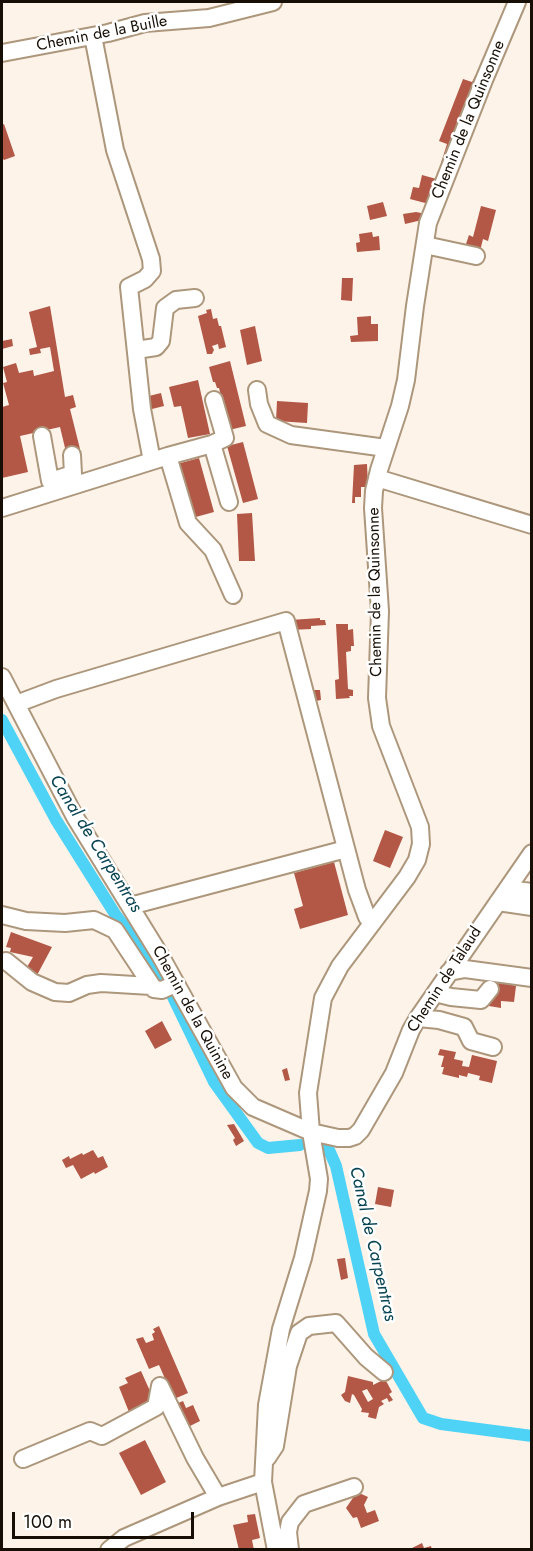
<!DOCTYPE html>
<style>
body{margin:0}
#map{position:relative;width:533px;height:1551px;overflow:hidden;background:#fdf3e8;font-family:Jost,sans-serif}
canvas{display:block}
.frame{position:absolute;inset:0;border:3px solid #170f06;pointer-events:none}
.scale{position:absolute;left:12px;top:1512px;width:182px;height:27px;box-sizing:border-box;border:3px solid #170f06;border-top:0;padding-left:8px;font-size:18px;line-height:21px;white-space:nowrap;color:#170f06;-webkit-text-stroke:4px #fff;paint-order:stroke}
</style>
<div id="map">
<canvas width="533" height="1551"></canvas>
<div class="frame"></div>
<div class="scale">100 m</div>
</div>
<script>
const context = document.querySelector('canvas').getContext('2d');
context.lineJoin = 'round';
const poly = rows => new Path2D(rows.map(r => 'M' + r).join(''));
function stroke(path, color, width, dash) { context.strokeStyle = color; context.lineWidth = width; context.lineCap = dash ? 'butt' : 'round'; context.setLineDash(dash || []); context.stroke(path); }
function fillPath(path, color) { context.fillStyle = color; context.fill(path, 'evenodd'); }
function label(font, color, halo, rows, align = 'center') {
  context.font = font + ' Jost,sans-serif'; context.lineWidth = 5; context.setLineDash([]); context.textBaseline = 'middle'; context.strokeStyle = halo; context.fillStyle = color; for (const [text, x, y, turn = 0] of rows) {
    context.save(); context.translate(x, y); context.rotate((+turn || 0) * Math.PI / 180); context.textAlign = isNaN(turn) ? turn : align; if (halo) context.strokeText(text, 0, 0); context.fillText(text, 0, 0); context.restore();
  }
}
const canal = poly([
 [2,720,56,820,115,914,166,982],
 [170,991,214,1082,258,1143,268,1148,300,1145],
 [317,1143,329,1150,336,1166,374,1334,423,1418,441,1424,532,1436]
]);
const building = poly([
 [475,76,478,78,445,164,441,163,447,144,439,141,463,79,472,82],
 [4,124,15,156,4,160,2,158,2,125],
 [422,175,440,180,429,204,410,199,413,187,419,188],
 [383,202,387,216,370,220,367,206],
 [481,206,496,210,488,241,483,239,480,251,465,247,469,235,473,237],
 [416,212,421,213,422,220,405,224,403,214],
 [372,232,373,237,379,236,380,250,357,252,356,243,360,242,359,234],
 [342,278,353,278,352,301,341,300],
 [50,306,65,397,73,395,76,407,70,409,80,449,66,452,60,427,20,436,28,472,2,478,2,407,9,405,3,383,7,382,3,367,16,363,19,373,33,370,34,376,54,371,50,347,40,349,41,353,30,355,29,349,37,347,29,312],
 [211,309,213,319,217,318,219,326,221,326,226,347,219,349,218,344,212,346,214,350,212,354,207,354,198,316,207,313,206,310],
 [371,316,371,324,378,324,378,341,351,342,350,336,358,335,357,317],
 [255,326,262,361,247,365,240,330],
 [12,339,13,346,2,349,2,341],
 [230,361,246,426,229,430,219,388,217,388,215,382,213,382,209,367],
 [198,380,210,434,188,438,181,406,174,407,169,387],
 [161,393,164,406,148,410,145,397],
 [277,401,308,403,307,423,276,421],
 [243,442,258,499,243,503,227,446],
 [199,458,214,512,192,518,177,464],
 [367,464,368,487,361,487,361,497,355,497,355,503,352,503,354,465],
 [252,513,255,561,239,561,237,514],
 [320,618,320,620,325,620,326,625,311,626,311,629,290,630,290,620],
 [336,624,348,624,348,630,353,629,354,646,351,646,351,651,346,652,348,689,353,690,353,696,349,696,350,698,336,699,335,680,339,679],
 [314,690,320,690,321,700,310,702],
 [385,830,403,837,390,868,373,861],
 [334,862,348,915,300,929,294,909,303,906,294,873],
 [11,932,52,947,35,979,24,972,33,957,10,952,11,948,6,947],
 [498,981,516,986,514,1002,501,1001,501,1008,489,1006,490,999,494,999],
 [162,1021,172,1040,155,1049,145,1031],
 [440,1049,456,1052,454,1059,463,1061,462,1066,469,1067,472,1055,497,1061,492,1083,479,1080,480,1076,468,1073,467,1077,459,1075,459,1078,442,1074,444,1067,441,1067,444,1056,438,1055],
 [287,1068,290,1080,285,1081,282,1070],
 [234,1124,244,1141,236,1146,233,1140,235,1138,227,1125],
 [93,1150,98,1158,103,1156,108,1167,95,1174,94,1172,81,1179,73,1165,66,1168,62,1160,69,1156,70,1159,82,1153,83,1155],
 [378,1187,394,1190,391,1207,375,1204],
 [345,1258,348,1278,341,1280,337,1259],
 [159,1326,188,1393,174,1399,159,1365,149,1369,136,1339,143,1337,146,1343,154,1340,152,1334,155,1332,153,1329],
 [141,1371,154,1400,129,1412,119,1387,128,1383,125,1378],
 [348,1376,373,1382,373,1385,385,1379,392,1392,389,1394,393,1400,389,1402,387,1398,381,1401,384,1404,379,1407,376,1419,368,1417,369,1413,361,1412,362,1409,354,1395,352,1394,350,1403,345,1401,341,1395,345,1392],
 [367,1389,373,1399,368,1402,362,1391],
 [183,1401,186,1408,193,1405,200,1421,186,1428,176,1404],
 [145,1440,166,1482,141,1495,119,1453],
 [357,1492,368,1497,364,1505,367,1513,375,1510,379,1521,361,1528,357,1517,353,1518,346,1508],
 [255,1514,260,1538,252,1540,254,1550,239,1550,233,1525,248,1522,247,1515],
 [422,1543,424,1548,431,1546,432,1550,408,1550]
]);
const minor = poly([
 [517,2,484,80,428,223,415,306,406,380,400,406,379,470,374,491,373,508,380,611,377,698,381,726,420,827,421,844,417,860,407,877,340,966,323,998,308,1093,311,1132,338,1138,349,1138,355,1136,361,1130,394,1073,411,1030,418,1018,532,853],
 [93,36,115,150,151,259,152,271,145,279,129,287,142,409,152,461],
 [2,53,108,33,145,23,209,18,273,2],
 [425,245,476,256],
 [136,350,156,347,161,341,165,308,176,300,195,298],
 [257,390,259,404,267,424,291,435,386,448],
 [42,436,50,481],
 [212,444,225,438,214,400],
 [168,456,212,444,229,502],
 [377,478,532,525],
 [54,480,73,474,72,455],
 [2,508,168,456,188,523,213,550,233,595],
 [2,677,75,817,160,955,234,1088,253,1107,311,1132,319,1179,318,1191,303,1258,281,1329,267,1405,263,1482,276,1550],
 [16,704,56,689,286,621,357,890,367,917,377,917],
 [507,889,532,892],
 [498,902,532,907],
 [130,906,346,849],
 [2,915,26,921,65,923,94,920,115,930,154,989,162,990,175,984],
 [6,961,32,982,55,992,69,993,87,985,101,983,151,986],
 [449,972,465,969,532,978],
 [435,993,451,997,481,1000,490,989],
 [418,1018,439,1020,464,1027,471,1041,493,1047],
 [160,1386,195,1458,218,1497],
 [267,1458,275,1446,288,1366,299,1333,309,1326,336,1323,366,1357,384,1372],
 [23,1459,90,1431,102,1436,156,1407,160,1386],
 [109,1550,124,1538,218,1497,263,1482],
 [290,1550,288,1532,290,1522,304,1504,354,1487]
]);
const streetNames = [
 ["Chemin de la Buille",102,34,-11],
 ["Chemin de la Quinsonne",469,120,-68],
 ["Chemin de la Quinsonne",376,592,-91],
 ["Chemin de Talaud",445,980,-57],
 ["Chemin de la Quinine",192,1013,61]
];
const waterNames = [
 ["Canal de Carpentras",95,844,58],
 ["Canal de Carpentras",372,1244,77]
];
stroke(canal, '#4ed3f6', 12);
fillPath(building, '#b35747');
stroke(minor, '#ad977c', 20);
stroke(minor, '#fff', 16);
label('16px', '#170f06', '#fff', streetNames);
label('italic 18px', '#084452', '#fff', waterNames);
</script>
